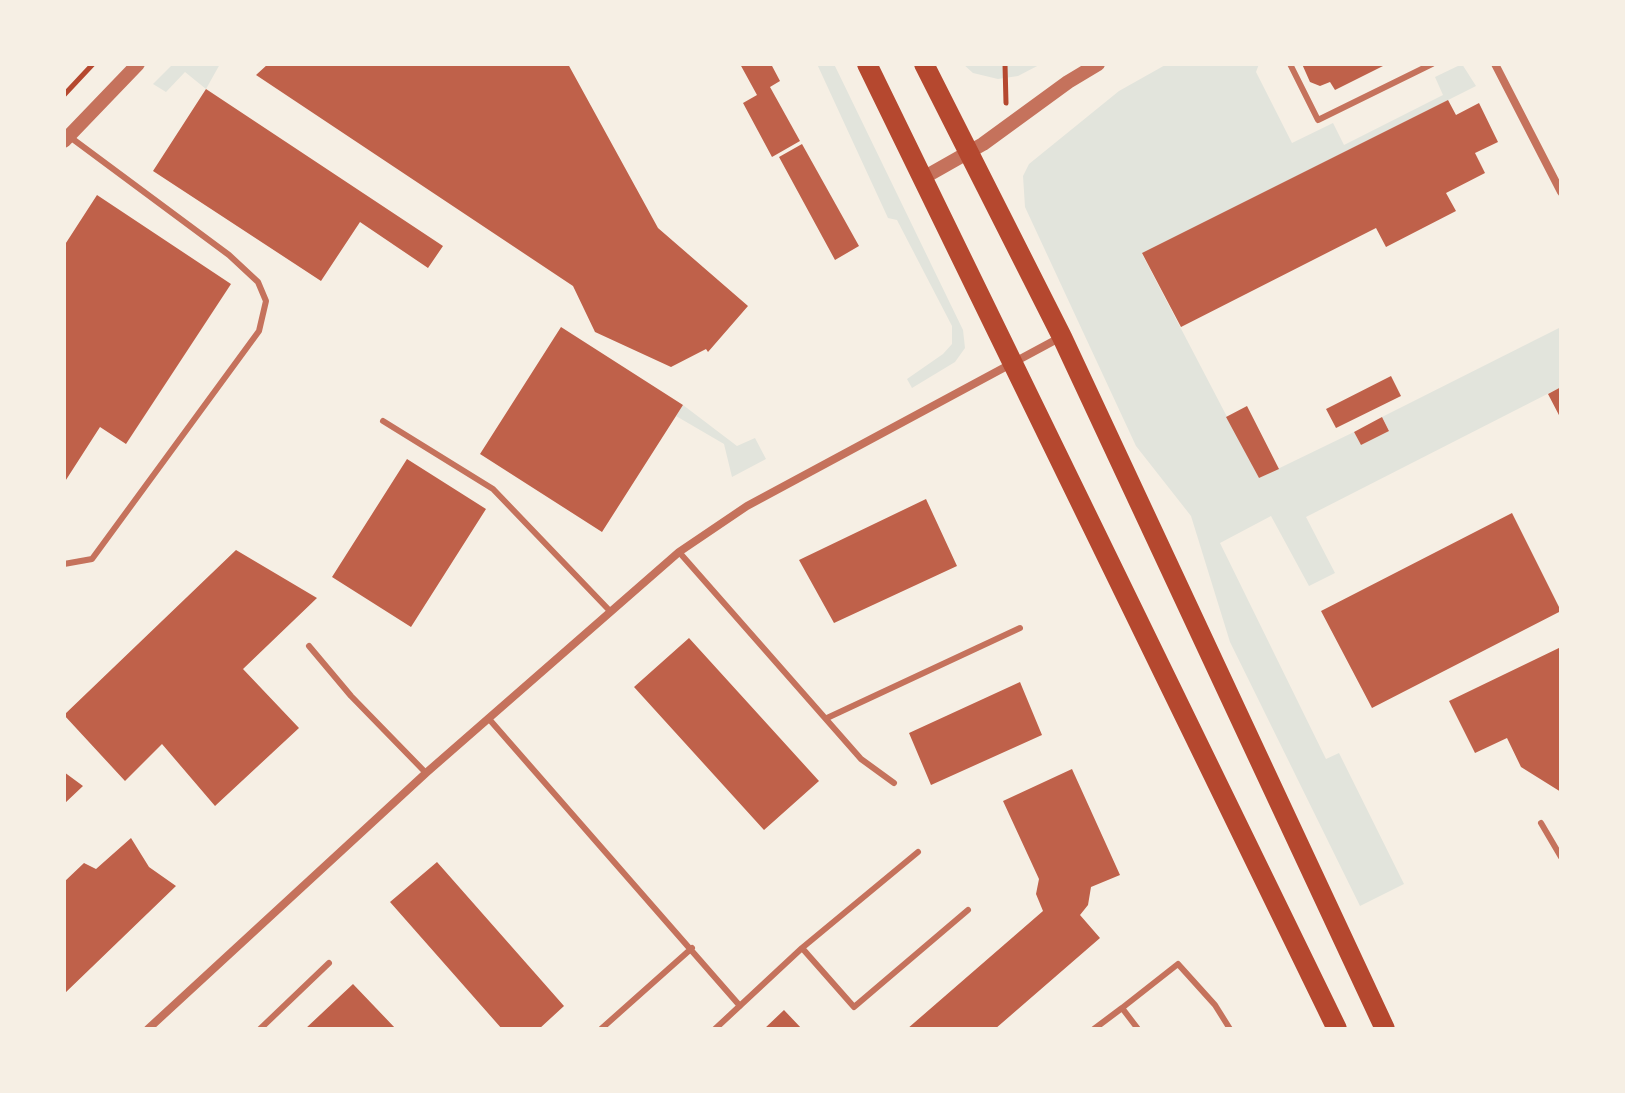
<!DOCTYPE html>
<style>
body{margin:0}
#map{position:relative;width:1625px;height:1093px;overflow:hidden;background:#f6efe4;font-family:Lato,sans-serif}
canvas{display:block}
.frame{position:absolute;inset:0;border:66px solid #f6efe4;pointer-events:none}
</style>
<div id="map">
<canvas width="1625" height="1093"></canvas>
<div class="frame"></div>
</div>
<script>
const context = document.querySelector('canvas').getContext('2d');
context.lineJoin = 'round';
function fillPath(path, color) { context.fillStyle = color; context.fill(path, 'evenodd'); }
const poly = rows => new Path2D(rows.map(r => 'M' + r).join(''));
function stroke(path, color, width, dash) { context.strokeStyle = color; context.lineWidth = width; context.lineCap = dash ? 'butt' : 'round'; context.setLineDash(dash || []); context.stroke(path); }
const green = poly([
 [173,64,220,64,206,89,185,72,166,92,153,84],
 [817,64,834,64,963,330,965,348,955,362,912,388,907,379,943,354,952,344,952,326,897,220,888,218],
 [963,64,1019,66,1041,64,1018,76,998,79,973,73],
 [1167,64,1259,64,1256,72,1292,143,1333,123,1344,145,1443,95,1435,77,1462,64,1476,86,1142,254,1259,478,1354,432,1361,445,1389,431,1382,417,1561,327,1561,387,1306,517,1335,573,1309,586,1271,516,1220,543,1326,759,1339,753,1404,884,1360,906,1230,642,1191,516,1136,446,1025,207,1023,176,1029,164,1119,91],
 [683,405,737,446,755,438,766,459,732,477,724,444,676,416]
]);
const building = poly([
 [268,64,568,64,658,228,748,306,708,352,706,349,671,367,595,332,573,286,256,75],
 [740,64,771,64,780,81,770,87,800,141,772,157,743,103,757,95],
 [1302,64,1387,64,1335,90,1330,82,1320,86,1310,82],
 [206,89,443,246,428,268,360,222,321,281,153,171],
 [1448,100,1456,115,1479,103,1498,142,1475,153,1485,173,1446,193,1456,211,1386,247,1376,228,1181,327,1142,253],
 [802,144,859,246,835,260,779,157],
 [97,195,231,284,126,444,100,427,64,483,64,246],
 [561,327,683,405,602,532,480,454],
 [1391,376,1401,396,1336,428,1326,409],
 [1561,387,1561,419,1548,394],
 [1247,406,1279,469,1259,478,1226,417],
 [1382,417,1389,431,1361,445,1354,432],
 [407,459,486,509,411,627,332,577],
 [926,499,957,566,834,623,799,560],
 [1512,513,1561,611,1372,708,1321,611],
 [236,550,317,598,243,669,299,728,215,806,162,744,125,781,64,715],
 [689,638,819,781,764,830,634,687],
 [1561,647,1561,792,1521,767,1507,738,1475,753,1449,701],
 [1020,682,1042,735,931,785,909,733],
 [1072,769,1120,875,1091,887,1088,905,1080,915,1100,938,995,1029,907,1029,1043,911,1036,894,1039,879,1003,801],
 [64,772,83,786,64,804],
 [131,838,149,867,176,886,64,994,64,882,84,863,96,869],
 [437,862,564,1006,539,1029,502,1029,390,902],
 [353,984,396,1029,305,1029],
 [784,1010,802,1029,764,1029]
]);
const path = poly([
 [1005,64,1006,103],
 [64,95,93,64]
]);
const service = poly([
 [1290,64,1318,120,1432,64],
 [383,421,493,489,609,610],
 [679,552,861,759,894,783],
 [64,564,92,559,259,331,266,301,258,282,229,255,70,137],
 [309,646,351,696,426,773],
 [827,718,1020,628],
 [489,719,740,1006],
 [1541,823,1561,857],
 [802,948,854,1007,968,910],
 [260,1029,329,963],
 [601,1029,692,948],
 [715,1029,802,948,918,852],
 [1094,1029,1122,1008],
 [1138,1029,1122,1008,1178,964,1215,1005,1230,1029]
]);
const minor = poly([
 [1495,64,1561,192],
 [148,1029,426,773,679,552,747,506,1061,337]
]);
const tertiary = poly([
 [64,141,138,64],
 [923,178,983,144,1068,82,1098,64]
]);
const primary = poly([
 [867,64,1337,1029],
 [924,64,1062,337,1385,1029]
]);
fillPath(green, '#e2e4dc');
fillPath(building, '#bf614a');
stroke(path, '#b5482f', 5);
stroke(service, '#c5725c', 6);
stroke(minor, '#c5725c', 8);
stroke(tertiary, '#c5725c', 14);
stroke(primary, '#b5482f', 20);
</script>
